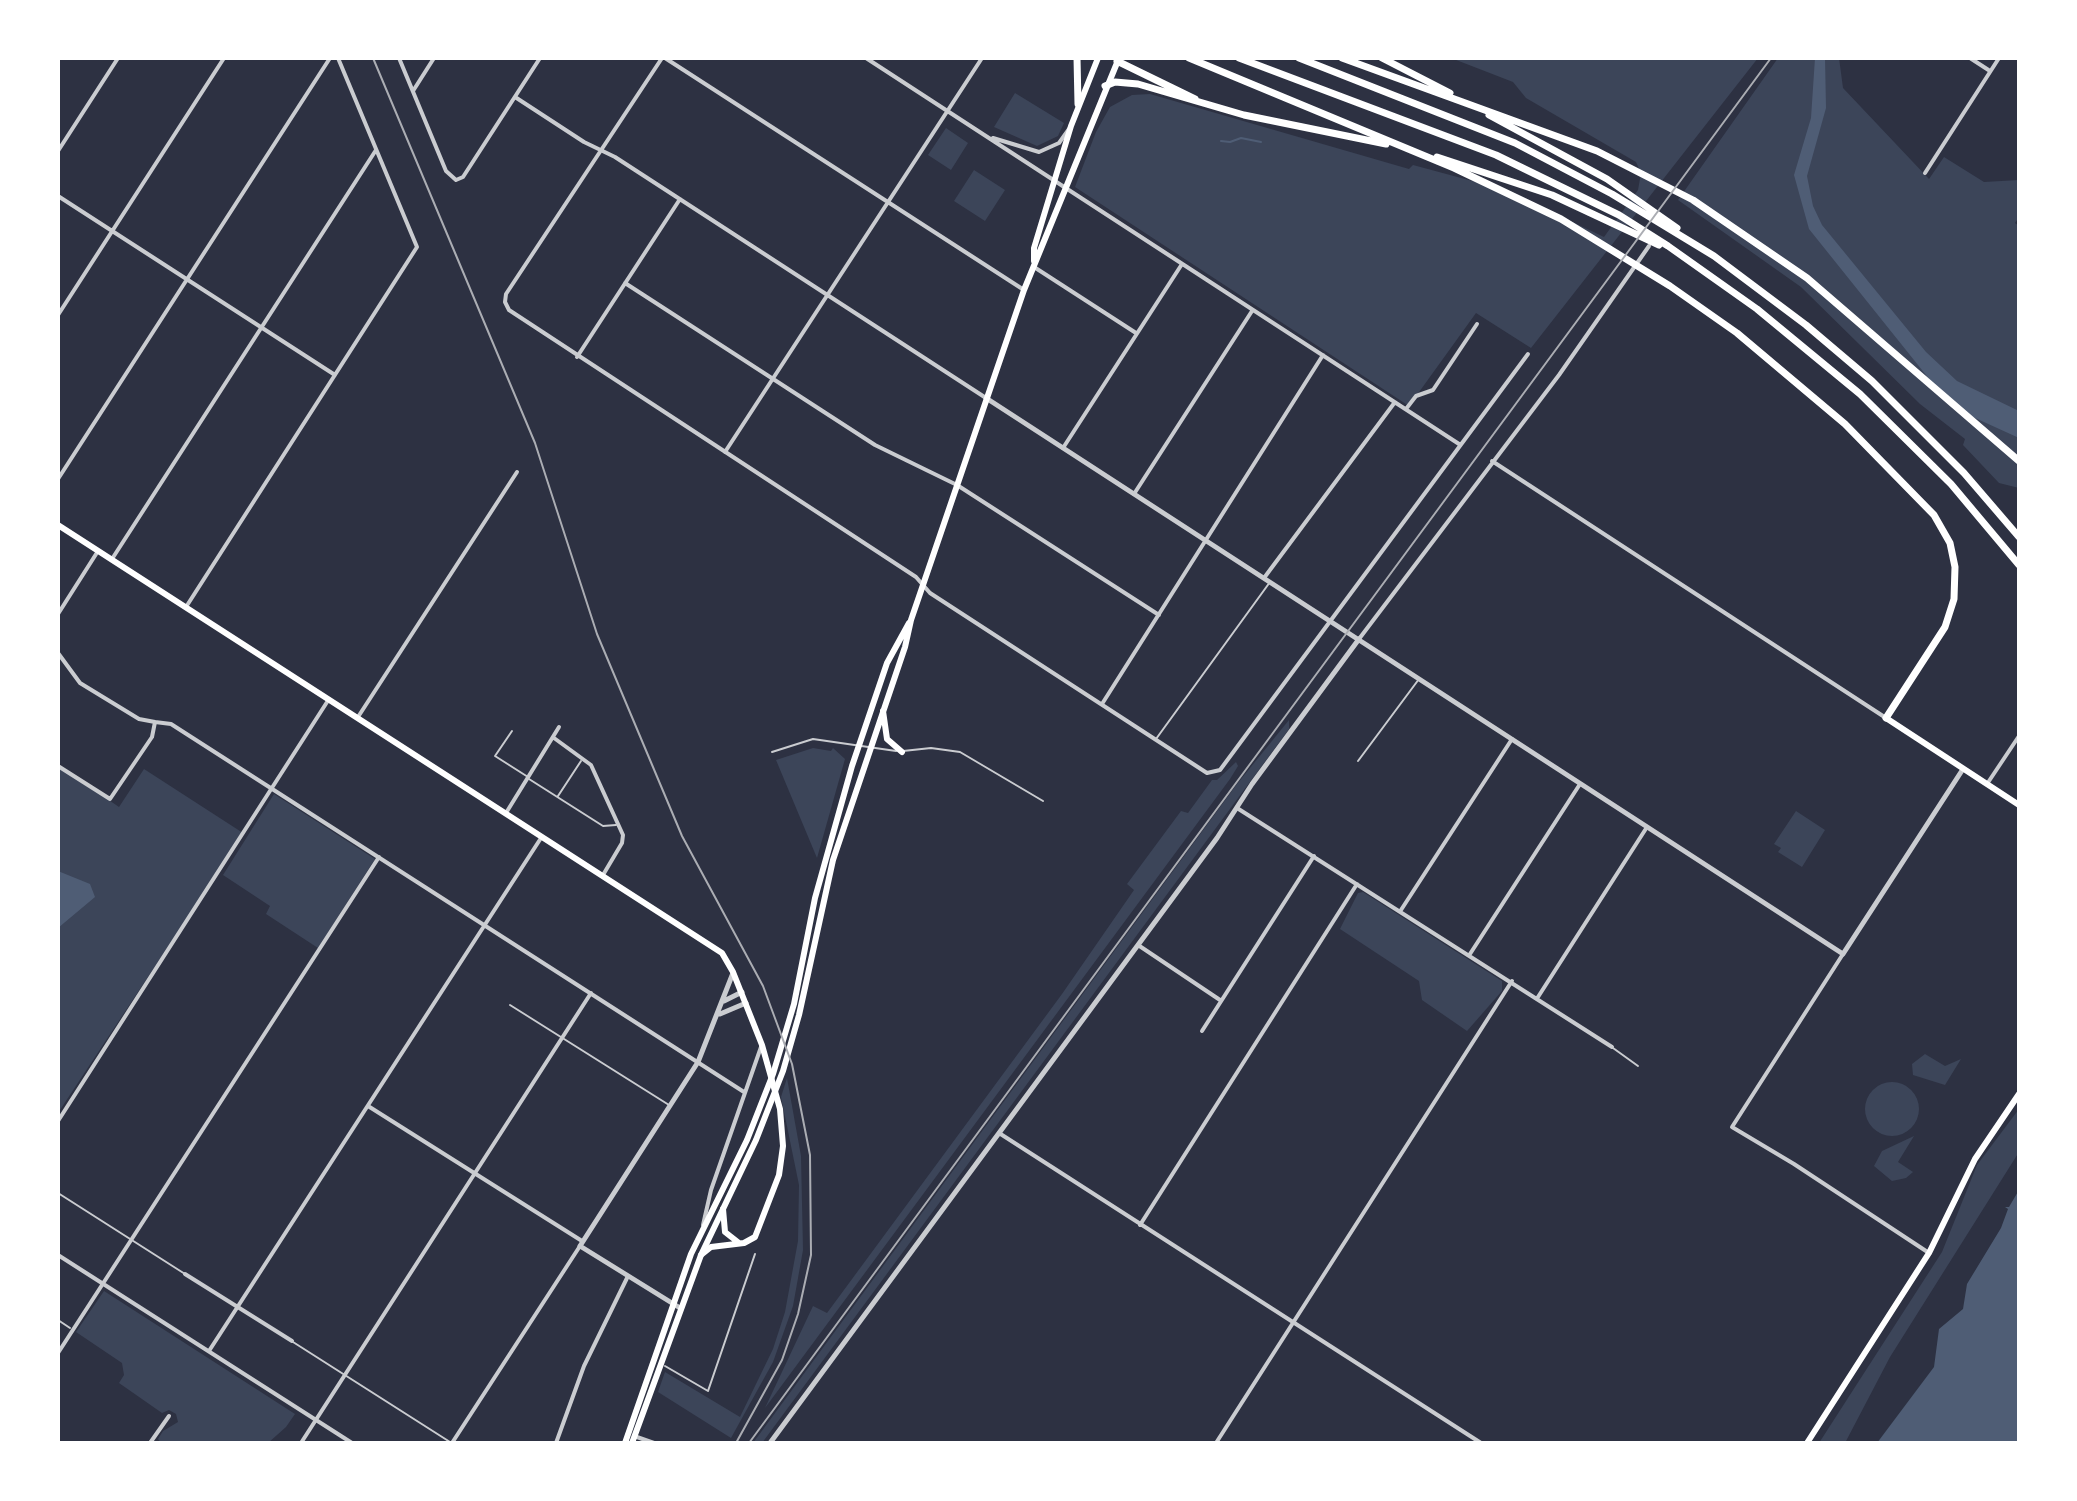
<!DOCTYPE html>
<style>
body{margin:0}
#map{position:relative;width:2077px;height:1501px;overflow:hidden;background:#2d3142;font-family:Poppins,sans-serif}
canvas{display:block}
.frame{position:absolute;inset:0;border:60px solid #fff;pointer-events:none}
</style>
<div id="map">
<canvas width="2077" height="1501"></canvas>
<div class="frame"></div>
</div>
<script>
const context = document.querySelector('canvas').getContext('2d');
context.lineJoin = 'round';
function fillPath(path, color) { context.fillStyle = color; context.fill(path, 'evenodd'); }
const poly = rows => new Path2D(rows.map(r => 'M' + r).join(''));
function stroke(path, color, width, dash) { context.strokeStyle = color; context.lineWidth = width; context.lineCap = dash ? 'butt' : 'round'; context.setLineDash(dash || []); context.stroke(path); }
const green = poly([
 [1451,58,1758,58,1531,348,1476,313,1409,406,1075,187,1096,132,1110,107,1132,95,1150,94,1409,169,1413,165,1476,182,1539,206,1604,237,1638,190,1641,173,1636,162,1526,98,1513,82],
 [1778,58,1839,58,1843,88,1929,179,1944,157,1984,182,2019,180,2019,217,2015,223,2019,226,2019,488,1999,483,1963,445,1965,439,1920,404,1801,287,1678,200],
 [1015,93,1064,123,1058,136,1037,146,994,127],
 [946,128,968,143,951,170,928,155],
 [974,170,1005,190,985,221,954,201],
 [1289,720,1289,729,762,1443,753,1443,1237,784],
 [813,748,831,751,833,748,845,759,817,858,776,760],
 [1236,762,1238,766,1230,779,765,1408,813,1306,827,1313,1062,994,1134,890,1127,884,1181,811,1188,813,1212,780,1217,780],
 [58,765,119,807,144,769,243,833,58,1113],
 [274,794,375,859,318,948,266,914,270,906,223,875],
 [1796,811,1825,830,1802,867,1778,852,1781,848,1774,844],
 [1363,892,1502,981,1502,991,1467,1031,1422,1000,1419,981,1340,929,1358,893],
 [1925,1054,1945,1066,1961,1059,1945,1085,1913,1075,1912,1064],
 [787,1078,801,1156,803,1250,793,1306,773,1362,731,1438,658,1392,665,1372,740,1417,773,1349,785,1312,798,1241,799,1185,781,1097],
 '1865 1109a27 27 0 1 1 54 0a27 27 0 1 1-54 0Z',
 [2019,1109,2019,1152,1890,1357,1845,1443,1819,1443,1942,1252,1977,1165],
 [1914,1136,1898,1162,1913,1172,1906,1178,1892,1181,1874,1166,1882,1151],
 [104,1291,295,1414,286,1427,268,1443,161,1443,158,1439,163,1431,178,1422,176,1414,169,1410,162,1413,119,1383,124,1375,122,1363,76,1332]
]);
const water = poly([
 [1815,58,1825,58,1826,108,1807,176,1813,206,1822,225,1926,352,1957,381,2019,411,2019,438,1962,412,1946,400,1809,229,1794,175,1811,118],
 [58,871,90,884,95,897,58,928],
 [2019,1190,2019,1443,1877,1443,1934,1367,1939,1329,1963,1309,1967,1284,2001,1228,2008,1209,2005,1207,2009,1207]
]);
const stream = poly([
 [1221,141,1230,142,1241,138,1261,142]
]);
const service = poly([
 [512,731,495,756,528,777],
 [1156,739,1270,582],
 [903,751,931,748,960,752,1043,801],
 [772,752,813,739,896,751],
 [1358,761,1419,679],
 [529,779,603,826,616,825],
 [558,796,581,761],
 [510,1005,669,1105],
 [1613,1048,1638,1066],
 [58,1193,185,1274],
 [58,1320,70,1328],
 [293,1342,450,1442],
 [665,1366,708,1391,755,1254]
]);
const minor = poly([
 [399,58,446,171,456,180,463,177,540,58],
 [662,58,506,294,505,302,509,310,916,577,930,593,1207,773,1220,770,1528,354],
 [665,58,1024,290],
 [866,58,1459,444],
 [1970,58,1990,71],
 [413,91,434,58],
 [515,97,584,142,615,157,986,398],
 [993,138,1039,152,1059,143,1069,129],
 [58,151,118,58],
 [1925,173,1999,58],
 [58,196,335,375],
 [1034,267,1136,333],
 [625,283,875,445,957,485,1159,615],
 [58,315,224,58],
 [577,357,680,199],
 [1406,409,1416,396,1433,390,1477,324],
 [1063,448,1182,264],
 [725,452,982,58],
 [1492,461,1886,718],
 [58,479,330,58],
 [1134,494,1252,311],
 [112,559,376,150],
 [1264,578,1395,402],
 [186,607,417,247,338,58],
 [58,614,98,551],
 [1359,639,1559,375,1649,246],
 [58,653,80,683,139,719,155,722],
 [1102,704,1323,355],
 [358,717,517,472],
 [554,738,591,765,623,835,622,843,603,875],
 [58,766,110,799,152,737,155,722,171,724,744,1092],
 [1987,784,2019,736],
 [1237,808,1612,1047],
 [506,813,559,727],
 [1401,910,1512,739],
 [1138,945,1220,1000],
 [1470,954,1580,784],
 [1843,954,1732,1127,1794,1164,1929,1253],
 [1538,997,1647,827],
 [1202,1031,1314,856],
 [368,1106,582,1241],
 [58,1121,329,699],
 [999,1133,1481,1443],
 [703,1225,711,1190,761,1047],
 [1140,1225,1357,884],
 [58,1255,352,1443],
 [185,1274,292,1341],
 [209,1351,541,838],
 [58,1353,379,857],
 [634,1436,654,1443],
 [150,1443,169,1416],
 [301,1443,591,993],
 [452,1443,580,1246],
 [556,1443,584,1366,628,1276],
 [1216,1443,1512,981]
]);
const tertiary = poly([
 [986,398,1843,954,1963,769],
 [724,1001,742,992],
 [720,1014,746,1003],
 [680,1308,580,1246,698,1062,733,973],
 [770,1443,1217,838,1252,784,1359,639]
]);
const secondary = poly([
 [58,525,722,953,733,972,762,1045,780,1109,783,1146,779,1175,755,1237,744,1243,711,1247,701,1255],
 [723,1209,725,1232,739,1243]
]);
const primary = poly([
 [1034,261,1034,248,1071,126,1098,58],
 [883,711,887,739,902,752],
 [1886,718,2019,805],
 [625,1443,691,1254,747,1140,773,1074,794,1004,815,898,852,766,887,663,909,623],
 [632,1443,701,1255,756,1140,783,1071,799,1015,833,860,905,647,911,620,1024,290,1119,58],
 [1807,1443,1929,1253,1975,1159,2019,1094]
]);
const motorway = poly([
 [1077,58,1078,104],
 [1189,58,1454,168,1561,219,1670,286,1737,333,1845,424,1934,515,1950,543,1955,567,1954,599,1945,627,1886,718],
 [1239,58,1496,155,1619,215,1668,246,1757,309,1860,394,1951,484,2019,565],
 [1299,58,1515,143,1612,194,1714,256,1806,325,1872,381,1964,473,2019,537],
 [1342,58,1597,151,1693,200,1807,278,2019,461],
 [1382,58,1450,93],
 [1117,61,1195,99],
 [1105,86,1115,82,1138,84,1244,115,1386,144],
 [1489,115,1607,179,1677,228],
 [1437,157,1552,195,1659,245]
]);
const rail = poly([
 [373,58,535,443,597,634,682,836,763,986,792,1064,810,1155,811,1255,798,1314,782,1360,736,1443],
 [749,1443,1771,58]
]);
fillPath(green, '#3c4559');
fillPath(water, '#4f5d75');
stroke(stream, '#4f5d75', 2);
stroke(service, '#caccd0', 2);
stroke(minor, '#caccd0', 4);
stroke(tertiary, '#caccd0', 5);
stroke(secondary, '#fff', 6);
stroke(primary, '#fff', 6);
stroke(motorway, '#fff', 7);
stroke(rail, '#abadb3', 2);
</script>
